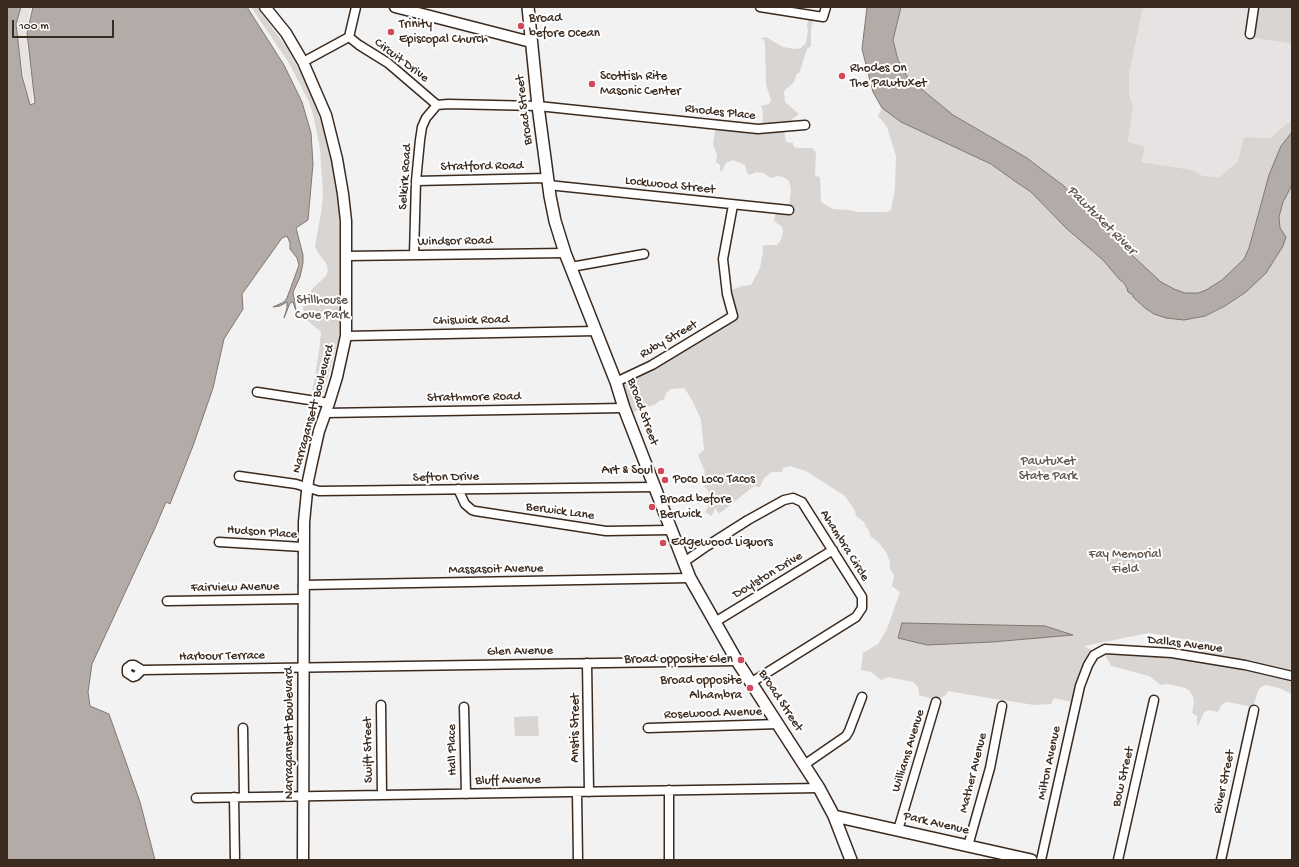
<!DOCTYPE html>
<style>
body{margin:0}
#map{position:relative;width:1299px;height:867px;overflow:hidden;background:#f3f2f2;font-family:"Gochi Hand",sans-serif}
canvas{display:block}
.frame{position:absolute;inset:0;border:8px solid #3b2a1e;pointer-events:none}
.scale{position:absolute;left:12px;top:20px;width:102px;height:18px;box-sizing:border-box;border:2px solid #3b2a1e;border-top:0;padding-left:5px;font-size:12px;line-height:14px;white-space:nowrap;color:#3b2a1e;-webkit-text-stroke:3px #fff;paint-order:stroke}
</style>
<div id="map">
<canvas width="1299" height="867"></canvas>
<div class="frame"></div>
<div class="scale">100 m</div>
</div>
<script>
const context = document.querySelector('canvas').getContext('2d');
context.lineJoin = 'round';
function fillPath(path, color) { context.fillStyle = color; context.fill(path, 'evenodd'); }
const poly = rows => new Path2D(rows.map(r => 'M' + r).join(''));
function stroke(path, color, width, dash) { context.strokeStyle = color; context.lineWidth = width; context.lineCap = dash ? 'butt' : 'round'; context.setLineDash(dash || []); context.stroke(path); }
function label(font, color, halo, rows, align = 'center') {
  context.font = font + ' "Gochi Hand",sans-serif'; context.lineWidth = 4; context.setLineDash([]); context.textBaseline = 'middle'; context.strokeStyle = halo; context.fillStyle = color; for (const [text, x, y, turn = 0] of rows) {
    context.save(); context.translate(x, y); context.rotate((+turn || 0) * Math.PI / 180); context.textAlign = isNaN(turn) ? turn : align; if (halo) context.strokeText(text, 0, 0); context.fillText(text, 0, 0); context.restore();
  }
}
const built = poly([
 [19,7,31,7,27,27,27,40,28,53,33,90,32,104,28,103,16,26],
 [1143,7,1253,7,1250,37,1292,44,1292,123,1287,123,1271,138,1244,137,1238,161,1220,177,1203,176,1192,170,1140,162,1128,142,1133,107,1129,93,1129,74]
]);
const green = poly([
 [251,7,257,7,286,47,307,84,325,132,336,182,339,209,341,275,339,337,321,401,311,399,319,352,321,332,308,321,304,313,303,308,305,301,313,288,326,276,328,270,326,263,318,253,315,246,321,213,323,195,320,149,313,114,309,102,289,63],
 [901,7,1143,7,1129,74,1129,93,1133,107,1128,142,1145,147,1141,162,1192,170,1203,176,1220,177,1238,161,1244,137,1271,138,1287,123,1292,123,1292,132,1281,146,1262,198,1249,248,1244,259,1222,280,1206,290,1198,293,1185,293,1174,289,1161,282,1092,218,1064,186,1027,158,953,115,908,78,898,60,893,40],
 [1253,7,1292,7,1292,44,1250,37],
 [809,12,815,13,811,29,811,46,807,49,799,74,797,73,794,82,784,91,785,102,799,114,791,120,791,121,783,126,786,142,793,143,794,147,798,148,812,148,816,152,815,176,820,177,821,202,833,209,849,210,857,212,886,212,891,210,895,189,896,156,887,127,878,116,882,108,901,122,991,164,1016,182,1031,192,1066,228,1103,260,1119,279,1124,283,1130,293,1134,295,1133,297,1144,307,1205,316,1225,306,1246,292,1280,228,1279,217,1283,202,1292,185,1292,694,1279,688,1266,685,1261,687,1258,691,1253,707,1228,702,1224,703,1220,707,1218,712,1209,710,1204,712,1198,726,1197,724,1197,716,1192,713,1194,702,1193,697,1190,691,1185,688,1168,684,1161,685,1149,676,1111,666,1103,651,1198,658,1206,643,1149,633,1084,646,1097,653,1075,703,1054,698,1051,704,1034,705,1003,700,1002,701,1000,700,948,691,946,695,936,700,919,695,918,687,913,682,888,677,881,680,871,672,861,670,863,653,878,644,887,629,900,592,892,586,894,575,890,569,890,562,886,552,879,543,870,536,869,530,866,527,864,522,856,516,855,511,845,496,806,471,790,466,783,468,782,472,772,472,764,478,760,487,754,486,719,514,715,508,712,516,705,512,708,507,709,500,708,490,705,487,701,481,705,472,698,455,704,450,701,420,693,402,685,389,683,388,671,389,666,393,664,400,659,401,656,404,628,414,616,382,729,319,729,291,742,286,751,285,760,268,763,251,762,246,766,245,777,245,781,240,783,232,782,227,774,221,777,207,788,207,789,206,791,190,789,181,783,177,777,176,771,178,763,173,756,172,750,175,747,173,745,165,733,160,726,163,722,171,720,170,720,165,716,162,717,155,713,144,716,124,762,125,763,111,761,106,769,104,771,100,766,85,765,43,764,40,761,38,766,37,783,47,795,49,801,48,806,43,808,30,807,26],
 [538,716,539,736,515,736,514,717]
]);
const water = poly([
 [7,7,21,7,16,24,22,76,30,105,35,103,27,33,33,7,247,7,284,65,302,102,311,133,313,164,308,220,296,228,303,255,303,263,300,277,293,292,296,311,293,302,290,303,284,318,287,308,287,302,280,306,273,307,284,302,287,298,299,265,297,258,290,249,290,243,287,236,282,238,242,294,243,309,224,339,213,388,193,446,170,504,166,502,155,528,92,664,88,692,90,706,109,714,140,802,155,860,7,860,7,7],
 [867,7,901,7,893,40,898,60,908,78,953,115,1027,158,1048,174,1064,186,1092,218,1161,282,1174,289,1185,293,1198,293,1206,290,1222,280,1244,259,1249,248,1269,175,1281,146,1292,132,1292,185,1283,202,1279,217,1280,228,1286,237,1283,246,1266,273,1246,292,1225,306,1205,316,1184,320,1166,318,1154,314,1145,308,1133,297,1133,295,1128,292,1127,288,1124,283,1119,279,1103,260,1066,228,1031,192,1016,182,991,164,901,122,882,108,873,92,862,49,867,7],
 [902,623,1045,626,1073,635,992,642,927,645,898,638,902,623]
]);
const minor = poly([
 [760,7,823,17,826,7],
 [1250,34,1254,7],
 [349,37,356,7],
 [303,62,349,37,359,45,388,63,437,105,448,104,538,106,758,129,805,125],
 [416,181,547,178],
 [548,185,789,210],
 [414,255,416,181,420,140,422,127,426,118,437,105],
 [347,256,565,253],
 [571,267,644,254],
 [346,336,596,331],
 [616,382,652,365,733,316,727,294,723,259,733,205],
 [257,392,329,403],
 [325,413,624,408],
 [239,476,296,484,319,491,655,487],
 [458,489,465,504,472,510,475,511,606,531,671,530],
 [219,542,303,547],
 [684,562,707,546,748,520,784,500,793,498,802,502,862,597,862,608,856,617,752,682],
 [303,585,690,578],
 [167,601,303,599],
 [715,622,833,550],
 [587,663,589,792],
 [142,670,136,676,133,677,127,673,127,668,131,665,134,665,142,670,737,661],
 [381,705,382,795],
 [464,707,466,794],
 [243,728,244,797],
 [648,728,779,724],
 [804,765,846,736,849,731,862,697],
 [577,792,578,860],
 [234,797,235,860],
 [196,798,819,788],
 [898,830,936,702],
 [968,846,990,768,1002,706],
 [669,860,669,790],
 [1041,860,1080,686,1088,665,1094,655,1105,649,1172,653,1245,665,1292,676],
 [1118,860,1154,700],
 [1221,860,1254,710]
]);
const tertiary = poly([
 [265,7,286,33,303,62,326,115,337,159,343,194,346,221,346,336,337,377,329,403,319,431,312,462,308,481,304,522,303,860],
 [395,7,531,42]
]);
const secondary = poly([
 [528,7,538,106,550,196,555,221,565,253,616,382,624,408,690,578,737,661,819,788,834,816,851,860],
 [834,816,1031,860]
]);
const markers = [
 [521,26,4,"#d1495b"],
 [391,32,4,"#d1495b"],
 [842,76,4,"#d1495b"],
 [592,84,4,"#d1495b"],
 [661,471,4,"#d1495b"],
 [665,480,4,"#d1495b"],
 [652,507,4,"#d1495b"],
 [663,543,4,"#d1495b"],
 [741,660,4,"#d1495b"],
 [750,688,4,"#d1495b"]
];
const poiNames = [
 ["Broad",529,19],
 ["before Ocean",529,34],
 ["Trinity",399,25],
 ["Episcopal Church",399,40],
 ["Rhodes On",850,69],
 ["The Pawtuxet",850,84],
 ["Scottish Rite",600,77],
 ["Masonic Center",600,92],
 ["Art & Soul",653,471,"right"],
 ["Poco Loco Tacos",673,480],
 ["Broad before",660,500],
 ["Berwick",660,515],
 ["Edgewood Liquors",671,543],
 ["Broad opposite Glen",733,660,"right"],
 ["Broad opposite",742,681,"right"],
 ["Alhambra",742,696,"right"]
];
const streetNames = [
 ["Circuit Drive",401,61,37],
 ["Broad Street",525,110,-97],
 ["Rhodes Place",720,113,6],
 ["Stratford Road",482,167,-1],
 ["Selkirk Road",406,177,-86],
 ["Lockwood Street",670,186,6],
 ["Windsor Road",455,242,-1],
 ["Chiswick Road",471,321,-1],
 ["Ruby Street",669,340,-30],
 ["Strathmore Road",474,398,-1],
 ["Narragansett Boulevard",314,409,-75],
 ["Broad Street",642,412,70],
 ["Sefton Drive",446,478,-1],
 ["Berwick Lane",560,512,8],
 ["Hudson Place",262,533,4],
 ["Ahambra Circle",844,546,58],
 ["Massasoit Avenue",496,570,-1],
 ["Doylston Drive",768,576,-31],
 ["Fairview Avenue",235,588,-1],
 ["Dallas Avenue",1185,645,7],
 ["Glen Avenue",520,652,-1],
 ["Harbour Terrace",222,657,-1],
 ["Broad Street",780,701,57],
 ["Rosewood Avenue",713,714,-2],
 ["Anstis Street",576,728,-90],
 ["Narragansett Boulevard",290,733,-90],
 ["Swift Street",369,750,-91],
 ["Hall Place",453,750,-91],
 ["Williams Avenue",909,751,-73],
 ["Milton Avenue",1050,763,-78],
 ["Mather Avenue",974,773,-76],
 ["Bow Street",1124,777,-77],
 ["Bluff Avenue",508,781,-1],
 ["River Street",1225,782,-78],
 ["Park Avenue",936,824,13]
];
const parkNames = [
 ["Stillhouse",322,301],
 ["Cove Park",322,316],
 ["Pawtuxet",1048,462],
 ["State Park",1048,477],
 ["Fay Memorial",1125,555],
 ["Field",1125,570]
];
const waterNames = [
 ["Pawtuxet River",1101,221,45]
];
fillPath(built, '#e6e3e2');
fillPath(green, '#d8d5d2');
fillPath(water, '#b2aba7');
stroke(water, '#827770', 1);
stroke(minor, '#3b2a1e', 11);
stroke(tertiary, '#3b2a1e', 13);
stroke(secondary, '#3b2a1e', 14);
stroke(minor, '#fff', 8);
stroke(tertiary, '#fff', 10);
stroke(secondary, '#fff', 11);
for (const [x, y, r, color] of markers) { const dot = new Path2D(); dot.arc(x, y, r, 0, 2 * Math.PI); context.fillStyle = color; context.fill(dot); stroke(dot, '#fff', 1.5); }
label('13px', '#3b2a1e', '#fff', poiNames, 'left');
label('13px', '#3b2a1e', '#fff', streetNames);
label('13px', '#62554b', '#fff', parkNames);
label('italic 14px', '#65574e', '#fff', waterNames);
</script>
